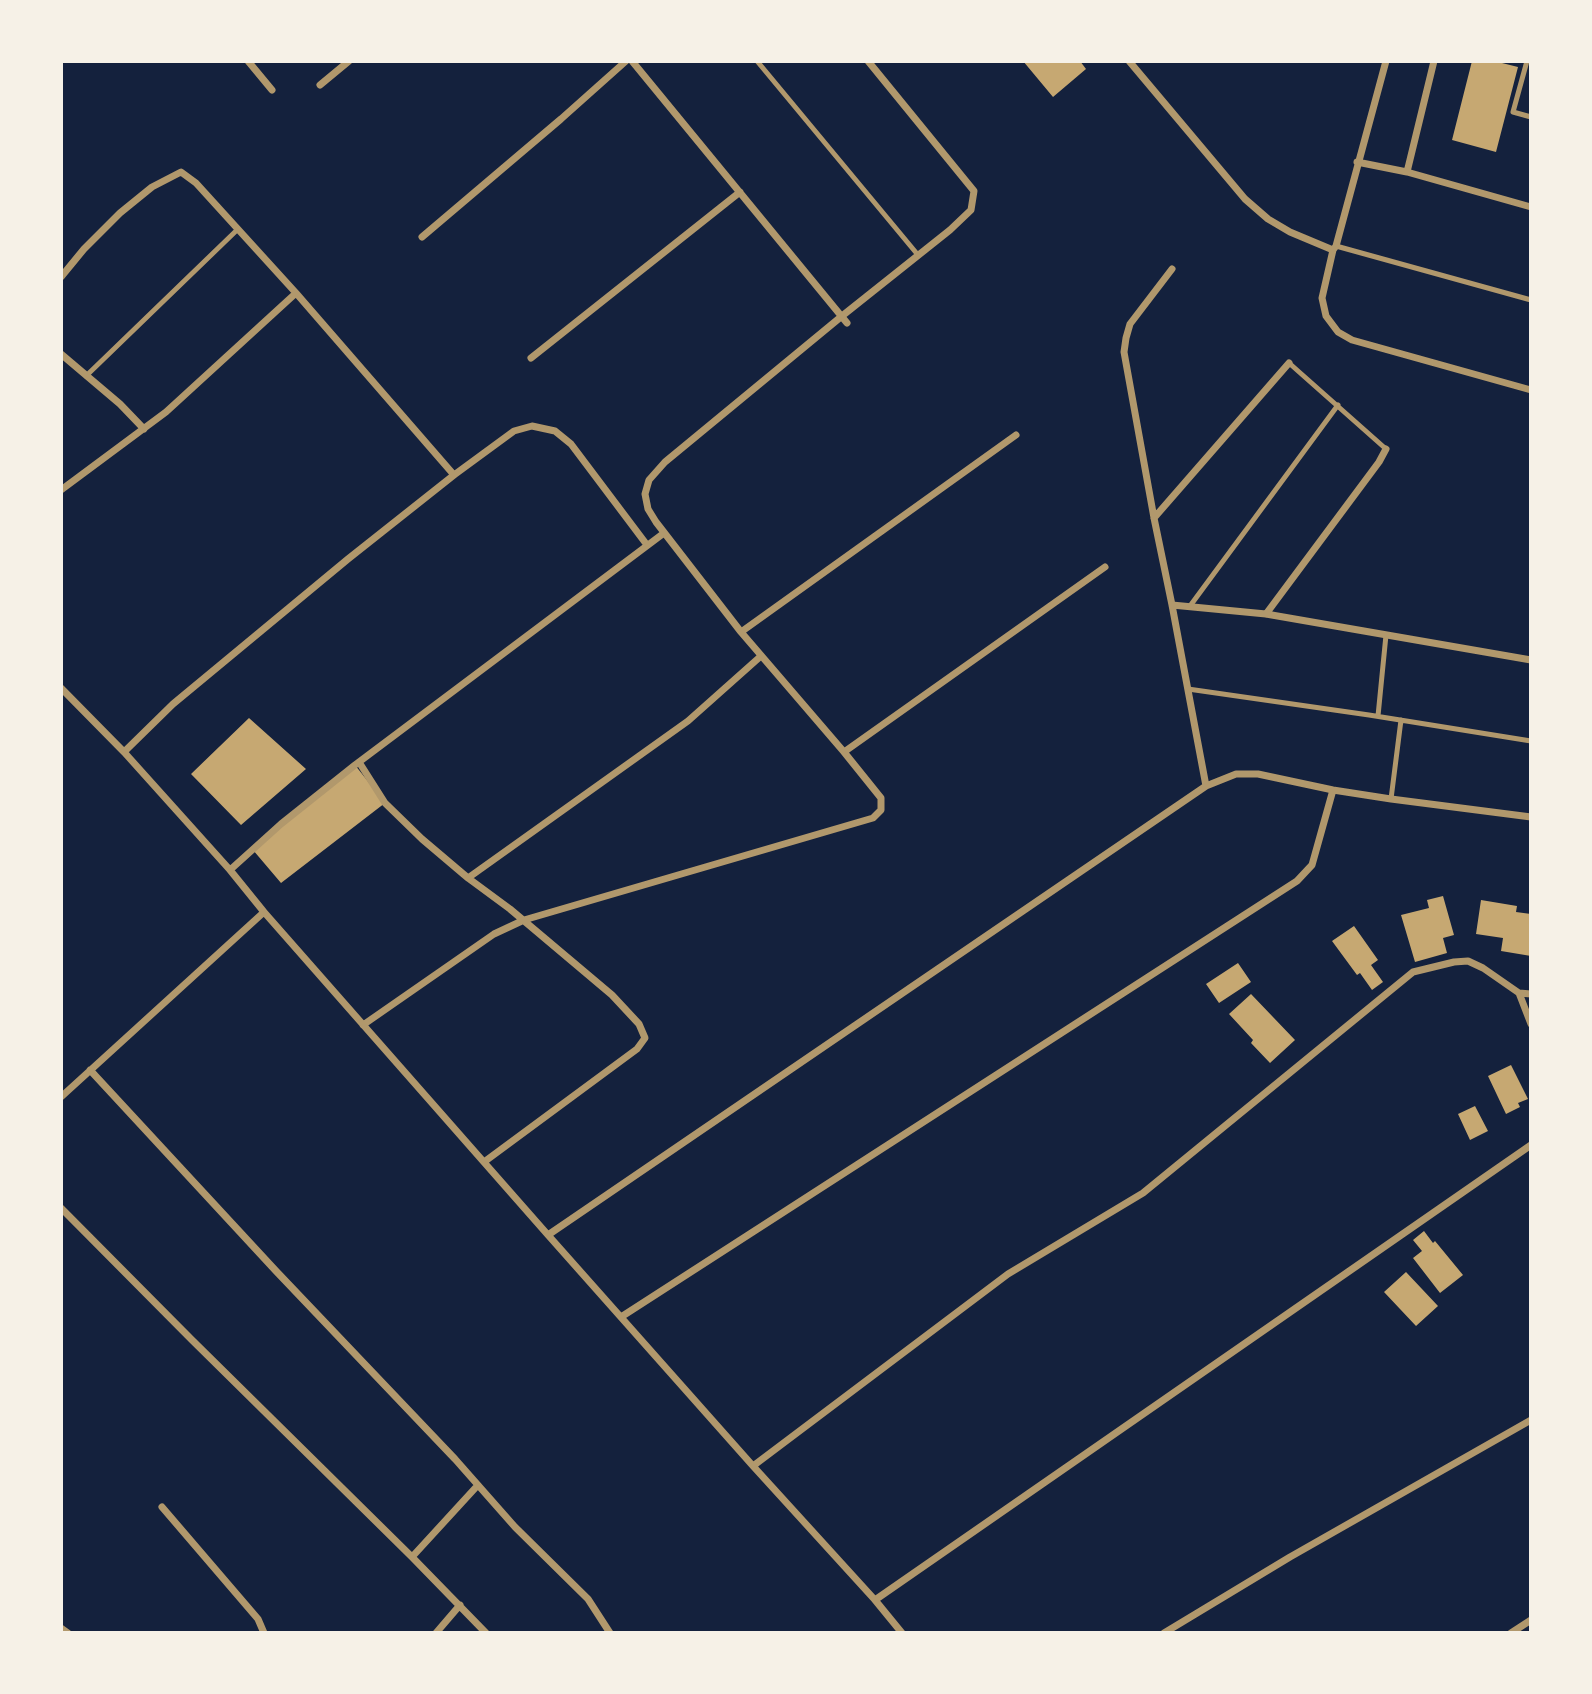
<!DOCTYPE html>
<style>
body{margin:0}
#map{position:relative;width:1592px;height:1694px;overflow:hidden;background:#14213d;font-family:"Varela Round",sans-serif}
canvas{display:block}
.frame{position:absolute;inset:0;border:63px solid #f6f1e7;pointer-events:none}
</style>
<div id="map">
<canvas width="1592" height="1694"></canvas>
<div class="frame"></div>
</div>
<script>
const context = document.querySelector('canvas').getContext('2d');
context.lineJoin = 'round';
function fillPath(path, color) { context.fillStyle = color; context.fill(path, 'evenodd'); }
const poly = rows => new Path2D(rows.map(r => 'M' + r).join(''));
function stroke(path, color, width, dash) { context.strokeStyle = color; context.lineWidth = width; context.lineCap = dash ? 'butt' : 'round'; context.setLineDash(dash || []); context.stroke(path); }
const building = poly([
 [1023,61,1080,61,1086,69,1053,97],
 [1472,61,1494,61,1518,67,1496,152,1452,140],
 [249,718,306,769,241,825,191,774],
 [355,765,385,803,281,883,253,850],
 [1443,896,1454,935,1443,938,1447,953,1415,962,1401,915,1429,908,1427,900],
 [1481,900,1517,906,1516,912,1531,914,1531,956,1501,951,1503,938,1476,934],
 [1354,926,1378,960,1371,965,1383,982,1372,990,1360,973,1357,975,1332,941],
 [1238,963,1251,982,1219,1003,1206,984],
 [1251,994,1295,1040,1270,1063,1251,1043,1253,1040,1229,1014],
 [1511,1065,1528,1099,1518,1103,1520,1107,1506,1114,1488,1076],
 [1475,1106,1488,1131,1470,1140,1458,1114],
 [1424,1231,1433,1243,1435,1241,1463,1275,1440,1293,1413,1258,1422,1251,1413,1240],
 [1406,1272,1438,1306,1416,1326,1384,1292]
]);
const service = poly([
 [757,61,918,255],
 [1527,61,1513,112,1531,117],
 [1336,246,1531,300],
 [1289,363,1386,449],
 [86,376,238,229],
 [1190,606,1338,405],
 [1188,689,1369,715,1531,741],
 [1378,716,1386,635],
 [1391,799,1401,720]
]);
const minor = poly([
 [248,61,272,90],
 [632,61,847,323],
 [1129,61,1245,199,1268,219,1290,232,1333,250],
 [1386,61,1336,246,1333,250,1322,298,1326,316,1338,332,1352,340,1531,390],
 [320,85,349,61],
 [1357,162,1407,172,1531,207],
 [1407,172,1434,61],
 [422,237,561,119,626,61],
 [1172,269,1130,324,1126,338,1124,352,1154,518,1172,605,1206,786],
 [61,277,84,249,120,213,152,187,181,172,196,183,296,293,454,475],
 [61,354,120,404,144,429],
 [531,358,740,192],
 [61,490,166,412,296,293],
 [1154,518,1289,363],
 [1172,605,1266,614,1531,660],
 [1266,614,1379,462,1386,449],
 [741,632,1016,435],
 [61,688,124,752,230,870,264,912,548,1235,753,1466,875,1600,902,1633],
 [124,752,173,704,348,559,454,475,514,431,532,426,555,431,571,444,647,545],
 [844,752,1105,567],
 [359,762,385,803,422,839,468,878,510,909,612,995,639,1024,645,1038,637,1049,484,1162],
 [230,870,281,824,355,765,664,533],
 [468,878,688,721,761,656],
 [1519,993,1531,1024],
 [363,1025,494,934,524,920,873,818,881,810,881,798,844,752,741,632,656,522,648,509,645,494,649,480,665,462,842,316,950,230,971,210,974,191,868,61],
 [90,1070,276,1271,455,1459,515,1527,588,1599,610,1633],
 [61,1097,264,912],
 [61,1208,192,1340,412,1557,486,1633],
 [548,1235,1206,786,1236,774,1258,774,1333,790,1391,799,1531,817],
 [621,1317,1297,881,1312,865,1333,790],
 [753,1466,1008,1274,1143,1193,1413,972,1454,962,1468,961,1483,968,1519,993,1531,994],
 [162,1507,258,1619,264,1633],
 [412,1557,478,1485],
 [875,1600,1531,1145],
 [61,1628,68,1633],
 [436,1633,460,1605],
 [1164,1633,1290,1557,1531,1420],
 [1511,1633,1531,1620]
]);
fillPath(building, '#c6a872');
stroke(service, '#b1986c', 5);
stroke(minor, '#b1986c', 7);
</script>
